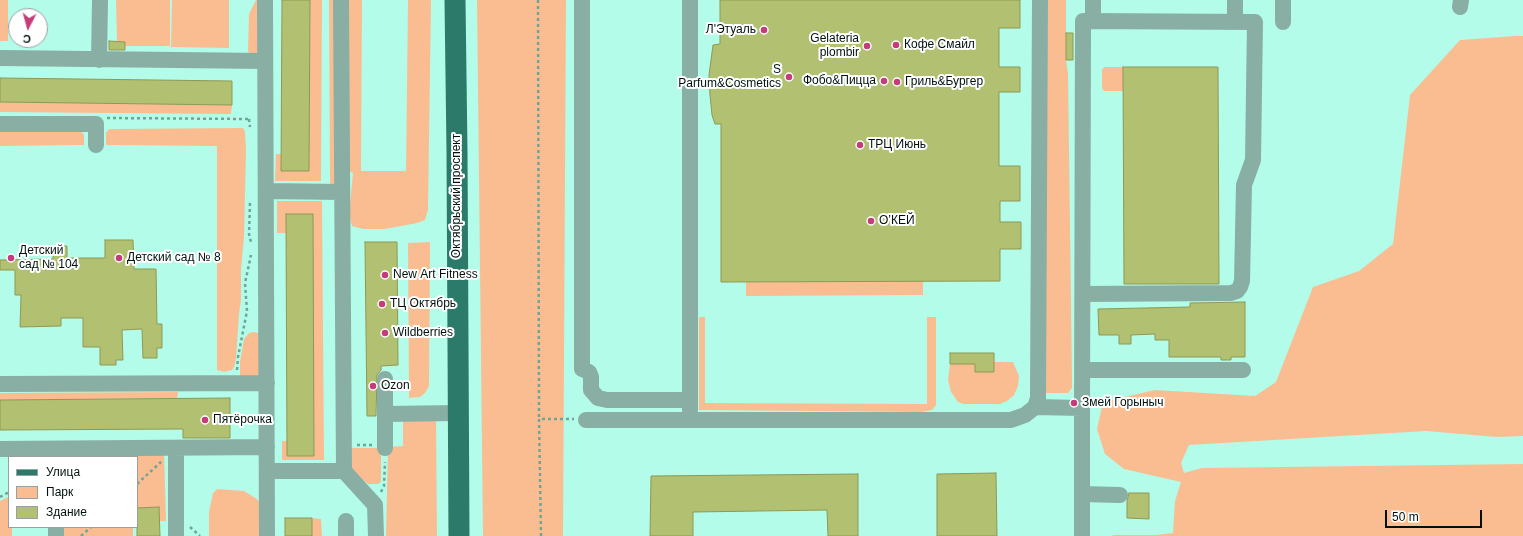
<!DOCTYPE html>
<meta charset="utf-8">
<style>
body{margin:0}
#map{position:relative;width:1523px;height:536px;overflow:hidden;background:#b4fcea;font-family:Helvetica,sans-serif}
canvas{display:block}
.legend{position:absolute;left:8px;top:456px;width:130px;height:72px;box-sizing:border-box;background:#fff;border:1px solid #99a09f;margin:0;padding:5px 7px;list-style:none;font-size:12px;color:#01120e}
.legend li{display:flex;align-items:center;gap:8px;height:20px}
.legend b{width:20px;border:1px solid #99a09f}
.north{position:absolute;left:8px;top:8px;width:40px;height:40px;box-sizing:border-box;background:#fff;border:1px solid #99a09f;border-radius:50%;rotate:186deg;font-size:11px;font-weight:700;line-height:16px;text-align:center;color:#01120e}
.north::after{content:'';display:block;margin:auto;width:14px;height:18px;background:#c43c7a;clip-path:polygon(50% 0,100% 100%,50% 72%,0 100%)}
.scale{position:absolute;left:1385px;top:510px;width:97px;height:18px;box-sizing:border-box;border:2px solid #01120e;border-top:0;padding-left:5px;font-size:12px;line-height:14px;white-space:nowrap;color:#01120e;-webkit-text-stroke:3px #fff;paint-order:stroke}
</style>
<div id="map">
<canvas width="1523" height="536"></canvas>
<ul class="legend">
<li><b style="height:5px;background:#2c7a6a"></b>Улица</li>
<li><b style="height:11px;background:#fabd92"></b>Парк</li>
<li><b style="height:11px;background:#b2c072"></b>Здание</li>
</ul>
<div class="north">С</div>
<div class="scale">50 m</div>
</div>
<script>
const context = document.querySelector('canvas').getContext('2d');
context.lineJoin = 'round';
function fillPath(path, color) { context.fillStyle = color; context.fill(path, 'evenodd'); }
const poly = rows => new Path2D(rows.map(r => 'M' + r).join(''));
function stroke(path, color, width, dash) { context.strokeStyle = color; context.lineWidth = width; context.lineCap = dash ? 'butt' : 'round'; context.setLineDash(dash || []); context.stroke(path); }
function label(font, color, halo, rows, align = 'center') {
  context.font = font + ' Helvetica,sans-serif'; context.lineWidth = 4; context.setLineDash([]); context.textBaseline = 'middle'; context.strokeStyle = halo; context.fillStyle = color; for (const [text, x, y, turn = 0] of rows) {
    context.save(); context.translate(x, y); context.rotate((+turn || 0) * Math.PI / 180); context.textAlign = isNaN(turn) ? turn : align; if (halo) context.strokeText(text, 0, 0); context.fillText(text, 0, 0); context.restore();
  }
}
const green = poly([
 [0,0,8,0,8,41,0,41],
 [116,0,170,0,170,46,125,46,125,42,117,42],
 [172,0,229,0,229,48,171,47],
 [256,0,262,0,261,55,250,55,248,51,249,14],
 [310,0,322,0,321,181,275,181,276,154,281,154,281,171],
 [329,0,338,0,336,184,332,186,330,183],
 [348,0,362,0,361,171,406,171,408,0,431,0,428,210,425,220,417,223,385,229,363,229,352,226,349,215,353,173,349,171],
 [477,0,566,0,563,536,483,536],
 [1046,0,1066,0,1066,60,1068,73,1072,379,1072,388,1068,393,1046,393],
 [1515,36,1523,36,1523,436,1497,437,1426,431,1189,445,1181,463,1184,473,1202,468,1523,464,1523,536,1112,536,1113,535,1156,535,1173,533,1175,501,1181,482,1124,469,1105,454,1097,429,1103,402,1155,390,1255,396,1276,382,1313,287,1359,271,1393,244,1410,95,1460,40],
 [1104,67,1123,67,1123,91,1104,91,1102,88,1102,70],
 [0,102,232,105,231,114,0,112],
 [242,128,244,129,245,133,246,150,244,237,241,269,241,300,239,314,236,359,234,367,232,370,224,372,217,370,217,146,106,145,106,133,108,130,110,129],
 [0,129,80,129,84,135,84,145,0,146],
 [277,201,322,201,324,460,282,460,282,441,287,441,286,233,277,233],
 [430,242,429,386,425,393,420,397,409,398,408,243],
 [923,281,923,295,746,296,746,282],
 [699,317,705,317,705,403,927,404,927,317,936,317,936,405,932,410,921,412,699,410],
 [254,332,262,334,261,377,240,378,240,362,244,339,249,333],
 [994,362,1013,362,1019,376,1018,386,1014,395,1007,401,1000,404,963,404,958,402,951,392,948,380,950,364,975,364,975,372,994,372],
 [178,392,177,398,0,400,0,393],
 [436,417,437,536,386,536,388,447,403,446,403,419],
 [353,448,381,448,381,482,378,484,368,484,350,469,350,449],
 [164,452,166,521,159,521,159,507,137,508,137,457,61,457,61,454],
 [217,489,244,491,257,499,260,503,261,536,209,536,209,512,213,493],
 [8,497,9,497,9,527,12,527,12,536,0,536,0,501],
 [312,518,321,519,322,536,312,536],
 [63,527,133,527,133,536,61,536]
]);
const building = poly([
 [282,0,310,0,309,171,281,171,282,0],
 [720,0,1020,0,1020,28,999,28,999,67,1020,67,1020,92,999,92,999,166,1020,166,1020,201,1000,201,1000,222,1021,222,1021,249,1000,249,1000,281,721,282,721,124,715,124,712,115,710,95,709,75,713,45,720,44,720,0],
 [1066,33,1073,33,1073,60,1066,60,1066,33],
 [109,41,125,42,125,50,109,50,109,41],
 [1123,67,1218,67,1219,284,1124,284,1123,67],
 [0,78,232,81,232,105,0,102,0,78],
 [286,214,313,214,314,456,287,456,286,214],
 [105,240,133,240,134,269,156,269,157,324,162,324,162,348,157,348,157,358,143,358,142,329,122,330,123,360,116,360,116,365,100,365,100,347,83,347,83,318,61,318,61,326,20,327,21,295,15,295,15,270,0,270,0,260,53,259,53,246,67,246,67,258,105,258,105,240],
 [365,242,397,242,398,365,381,366,381,370,377,375,376,416,367,416,365,242],
 [1245,302,1245,357,1231,357,1231,360,1221,360,1221,357,1169,357,1169,340,1155,340,1155,334,1131,335,1131,344,1119,344,1119,335,1099,335,1098,309,1190,307,1190,303,1245,302],
 [950,353,994,353,994,372,975,372,975,364,950,364,950,353],
 [230,398,230,438,183,438,183,429,0,430,0,400,230,398],
 [996,473,997,536,937,536,937,474,996,473],
 [858,474,858,536,828,536,827,510,693,512,693,536,650,536,651,476,858,474],
 [1129,493,1149,493,1149,519,1127,518,1127,501,1129,493],
 [159,507,160,536,137,536,137,508,159,507],
 [285,518,312,518,312,536,285,536,285,518]
]);
const path = poly([
 [538,0,539,419],
 [107,118,250,119],
 [249,119,250,127],
 [250,203,249,234,251,242],
 [237,370,238,357,247,311,245,283,251,255],
 [357,445,372,445],
 [137,484,161,462],
 [381,492,384,486,385,462],
 [0,497,9,492],
 [190,527,200,536],
 [81,536,91,527],
 [541,536,539,419,574,419]
]);
const minor = poly([
 [265,0,267,536],
 [341,0,344,471,375,505,376,536],
 [582,0,582,369,589,372,591,377,591,390,598,398,607,400,690,400],
 [690,0,690,410],
 [1093,0,1093,21],
 [1283,0,1283,22],
 [1460,7,1461,0],
 [1235,22,1235,0],
 [0,58,265,61],
 [99,60,100,0],
 [0,124,96,124,96,145],
 [266,191,341,192],
 [1082,370,1243,370],
 [0,384,267,383],
 [1035,407,1082,408],
 [385,414,458,413],
 [586,420,1011,420,1025,415,1035,407,1038,398,1040,0],
 [176,448,176,536],
 [385,448,385,379],
 [0,449,267,447],
 [267,471,344,471],
 [1082,494,1120,495],
 [346,521,346,536],
 [56,536,56,527],
 [1082,536,1082,417,1083,21,1255,22,1253,160,1244,185,1242,281,1240,287,1237,291,1231,293,1083,294]
]);
const major = poly([
 [455,0,457,151,459,536]
]);
const markers = [
 [764,30,4,"#c43c7a"],
 [896,45,4,"#c43c7a"],
 [867,46,4,"#c43c7a"],
 [789,77,4,"#c43c7a"],
 [884,81,4,"#c43c7a"],
 [897,82,4,"#c43c7a"],
 [860,145,4,"#c43c7a"],
 [871,221,4,"#c43c7a"],
 [11,258,4,"#c43c7a"],
 [119,258,4,"#c43c7a"],
 [385,275,4,"#c43c7a"],
 [382,304,4,"#c43c7a"],
 [385,333,4,"#c43c7a"],
 [373,386,4,"#c43c7a"],
 [1074,403,4,"#c43c7a"],
 [205,420,4,"#c43c7a"]
];
const poiNames = [
 ["Л'Этуаль",756,30,"right"],
 ["Gelateria",859,39,"right"],
 ["plombir",859,53,"right"],
 ["Кофе Смайл",904,45],
 ["S",781,70,"right"],
 ["Parfum&Cosmetics",781,84,"right"],
 ["Фобо&Пицца",876,81,"right"],
 ["Гриль&Бургер",905,82],
 ["ТРЦ Июнь",868,145],
 ["О’КЕЙ",879,221],
 ["Детский",19,251],
 ["сад № 104",19,265],
 ["Детский сад № 8",127,258],
 ["New Art Fitness",393,275],
 ["ТЦ Октябрь",390,304],
 ["Wildberries",393,333],
 ["Ozon",381,386],
 ["Змей Горыныч",1082,403],
 ["Пятёрочка",213,420]
];
const streetNames = [
 ["Октябрьский проспект",457,196,-90]
];
fillPath(green, '#fabd92');
fillPath(building, '#b2c072');
stroke(building, '#8d9953', 1);
stroke(path, '#71a497', 2.5, [3, 3]);
stroke(minor, '#89aea4', 16);
stroke(major, '#2c7a6a', 21);
for (const [x, y, r, color] of markers) { const dot = new Path2D(); dot.arc(x, y, r, 0, 2 * Math.PI); context.fillStyle = color; context.fill(dot); stroke(dot, '#fff', 1.5); }
label('12px', '#01120e', '#fff', poiNames, 'left');
label('12px', '#01120e', '#fff', streetNames);
</script>
